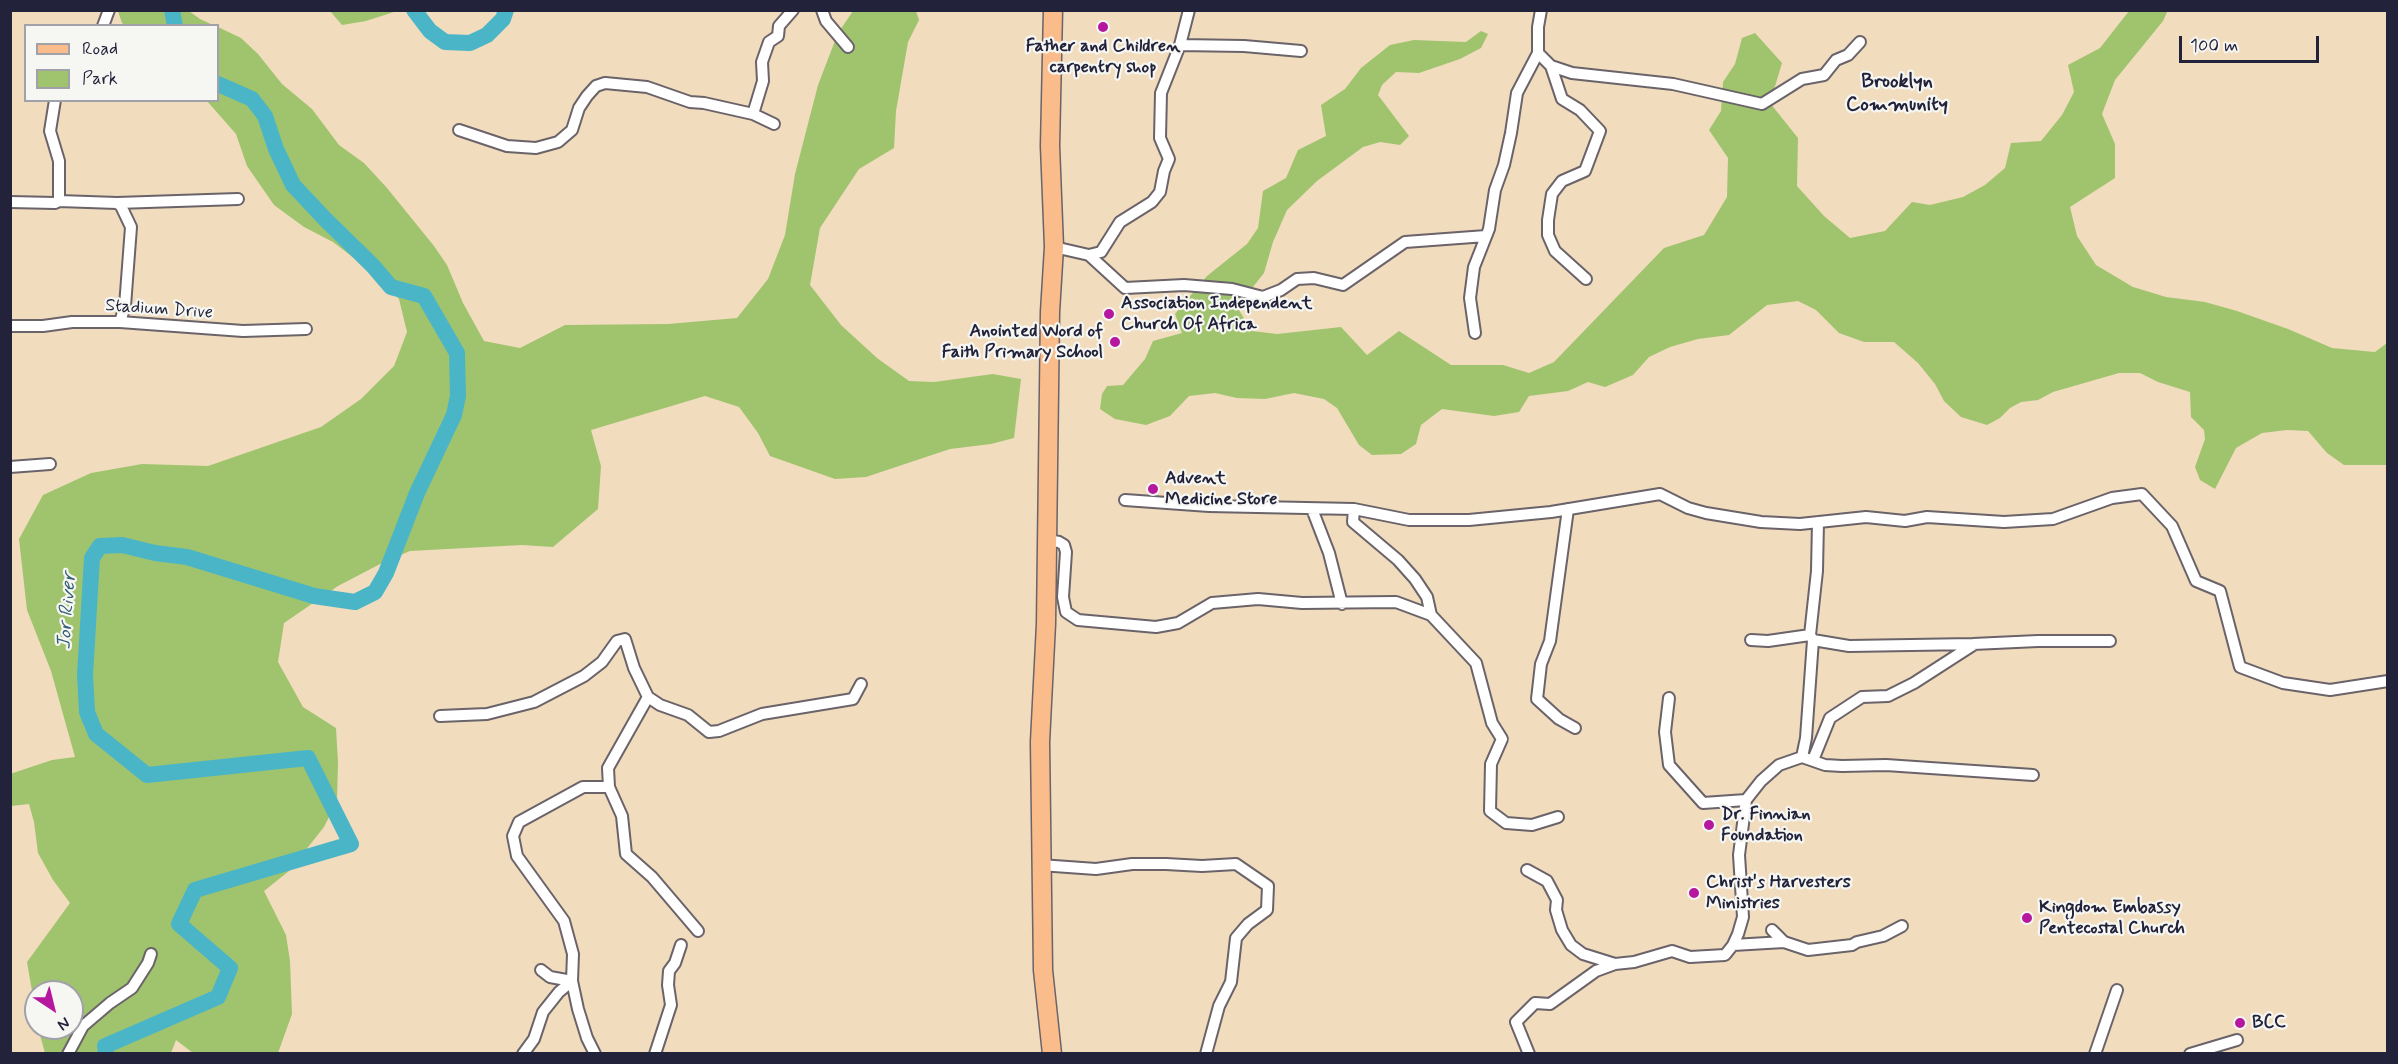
<!DOCTYPE html>
<style>
body{margin:0}
#map{position:relative;width:2398px;height:1064px;overflow:hidden;background:#f1dcbe;font-family:Mynerve,sans-serif}
canvas{display:block}
.frame{position:absolute;inset:0;border:12px solid #22223b;pointer-events:none}
.legend{position:absolute;left:24px;top:24px;width:195px;height:78px;box-sizing:border-box;background:#f6f6f2;border:2px solid #a1a1a9;margin:0;padding:8px 10px;list-style:none;font-size:18px;color:#22223b}
.legend li{display:flex;align-items:center;gap:12px;height:30px}
.legend b{width:30px;border:2px solid #a1a1a9}
.north{position:absolute;left:24px;top:980px;width:60px;height:60px;box-sizing:border-box;background:#f6f6f2;border:2px solid #a1a1a9;border-radius:50%;rotate:145deg;font-size:16px;font-weight:700;line-height:24px;text-align:center;color:#22223b}
.north::after{content:'';display:block;margin:auto;width:21px;height:27px;background:#b5179e;clip-path:polygon(50% 0,100% 100%,50% 72%,0 100%)}
.scale{position:absolute;left:2179px;top:36px;width:140px;height:27px;box-sizing:border-box;border:3px solid #22223b;border-top:0;padding-left:8px;font-size:18px;line-height:21px;white-space:nowrap;color:#22223b;-webkit-text-stroke:4px #f6f6f2;paint-order:stroke}
</style>
<div id="map">
<canvas width="2398" height="1064"></canvas>
<div class="frame"></div>
<ul class="legend">
<li><b style="height:8px;background:#f9bc8a"></b>Road</li>
<li><b style="height:16px;background:#a0c46e"></b>Park</li>
</ul>
<div class="north">N</div>
<div class="scale">100 m</div>
</div>
<script>
const context = document.querySelector('canvas').getContext('2d');
context.lineJoin = 'round';
function fillPath(path, color) { context.fillStyle = color; context.fill(path, 'evenodd'); }
const poly = rows => new Path2D(rows.map(r => 'M' + r).join(''));
function stroke(path, color, width, dash) { context.strokeStyle = color; context.lineWidth = width; context.lineCap = dash ? 'butt' : 'round'; context.setLineDash(dash || []); context.stroke(path); }
function label(font, color, halo, rows, align = 'center') {
  context.font = font + ' Mynerve,sans-serif'; context.lineWidth = 4.5; context.setLineDash([]); context.textBaseline = 'middle'; context.strokeStyle = halo; context.fillStyle = color; for (const [text, x, y, turn = 0] of rows) {
    context.save(); context.translate(x, y); context.rotate((+turn || 0) * Math.PI / 180); context.textAlign = isNaN(turn) ? turn : align; if (halo) context.strokeText(text, 0, 0); context.fillText(text, 0, 0); context.restore();
  }
}
const green = poly([
 [2168,10,2163,21,2115,80,2102,114,2115,144,2115,178,2070,207,2077,236,2096,265,2133,287,2166,297,2205,302,2237,311,2288,329,2332,348,2375,352,2387,343,2387,465,2344,465,2327,453,2308,431,2287,430,2262,433,2236,448,2215,489,2200,480,2195,467,2205,439,2204,430,2191,417,2190,392,2158,382,2140,373,2119,373,2053,392,2038,400,2021,402,2010,408,2000,418,1987,425,1961,417,1944,401,1935,384,1918,363,1894,342,1864,342,1839,333,1816,310,1798,301,1767,305,1729,335,1698,339,1670,347,1649,357,1633,375,1605,387,1588,382,1568,391,1529,396,1519,412,1494,416,1442,409,1421,425,1416,444,1401,454,1372,455,1359,445,1337,408,1324,399,1294,393,1265,399,1237,398,1215,393,1189,396,1170,416,1146,425,1115,419,1100,409,1102,394,1107,386,1123,385,1145,359,1153,341,1182,333,1175,314,1207,276,1247,244,1258,228,1263,191,1286,178,1298,150,1326,136,1321,105,1345,89,1361,68,1390,45,1414,40,1466,42,1481,31,1488,34,1481,48,1460,59,1419,73,1396,72,1382,85,1378,95,1409,136,1400,145,1380,142,1363,147,1317,181,1287,210,1273,242,1264,273,1237,307,1252,331,1277,334,1341,327,1367,355,1399,331,1451,365,1503,365,1529,373,1554,362,1664,248,1704,235,1727,197,1728,158,1709,130,1721,111,1723,82,1735,64,1742,38,1755,33,1782,63,1770,103,1798,138,1797,186,1824,216,1850,238,1885,231,1912,202,1930,205,1963,197,1985,185,2005,168,2011,143,2041,141,2062,115,2074,92,2068,65,2100,48,2129,11],
 [118,11,189,11,200,19,213,25,125,25,122,23],
 [330,11,397,11,366,21,342,25],
 [853,11,916,11,919,20,908,42,896,111,894,148,859,169,820,228,810,285,841,325,877,358,909,381,934,382,993,374,1021,379,1014,438,991,444,950,449,866,477,835,479,770,456,758,433,739,407,705,396,591,430,601,466,598,509,553,547,522,545,410,551,382,563,338,586,284,623,278,662,303,707,336,728,338,762,337,801,324,827,289,871,264,891,286,935,290,961,292,1014,278,1053,193,1053,176,1040,171,1053,45,1053,38,1028,72,1028,72,992,36,992,36,1014,27,962,70,903,53,880,38,853,34,822,29,804,11,806,10,774,52,760,75,757,51,671,27,610,19,539,43,495,91,473,142,464,208,466,321,427,361,399,394,366,407,332,399,299,380,278,333,242,304,227,274,205,247,166,236,134,207,101,218,100,218,27,241,38,258,54,282,84,312,109,339,145,364,163,387,188,434,246,447,265,463,303,484,341,520,348,565,325,668,324,737,318,768,279,785,235,795,174,818,85,838,33]
]);
const river = poly([
 [172,10,175,26],
 [414,10,430,31,445,42,470,43,487,35,503,19,506,10],
 [106,1054,105,1046,218,997,230,968,179,924,195,890,351,844,308,758,147,775,96,734,87,712,85,675,92,558,100,546,122,545,155,553,187,557,314,596,355,602,375,592,386,573,417,493,454,415,458,396,457,353,424,296,391,287,373,266,325,219,293,185,276,149,265,116,252,99,218,84]
]);
const minor = poly([
 [822,10,826,21,848,47],
 [1541,10,1538,27,1538,53,1551,66,1572,73,1673,84,1762,104,1802,79,1824,75,1836,60,1848,55,1860,42],
 [103,26,109,10],
 [1180,45,1244,46,1301,51],
 [1551,66,1562,99,1580,110,1600,131,1585,171,1562,181,1552,194,1548,220,1548,235,1555,251,1586,279],
 [55,100,50,131,59,161,59,201],
 [753,114,763,81,762,62,769,42,778,36,779,26,793,10],
 [459,130,507,146,536,148,558,142,572,130,579,108,587,96,596,86,605,83,647,87,690,102,704,103,753,114,774,124],
 [10,202,55,203,59,201,117,203,121,206,131,227,125,306,120,322],
 [117,203,238,199],
 [1054,247,1089,255,1125,288,1184,285,1232,289,1263,297,1281,290,1297,279,1314,278,1343,285,1405,242,1486,236],
 [1089,255,1101,252,1120,222,1152,202,1160,192,1164,171,1169,159,1160,138,1161,93,1180,45,1189,10],
 [10,326,43,326,72,322,120,322,243,331,306,329],
 [1475,333,1470,298,1474,267,1489,229,1495,190,1504,165,1511,133,1517,93,1538,53],
 [10,467,50,464],
 [1125,500,1209,506,1354,509,1409,520,1469,520,1551,512,1660,494,1688,508,1706,513,1761,522,1800,524,1866,517,1905,521,1927,517,2004,522,2053,519,2112,498,2142,494,2172,526,2196,581,2220,591,2240,667,2283,683,2330,690,2388,681],
 [1312,509,1329,553,1342,604],
 [1354,509,1353,522,1398,560,1415,579,1427,597,1431,615,1476,663,1492,723,1502,739,1491,764,1490,811,1506,823,1532,825,1558,817],
 [1568,509,1550,641,1541,664,1537,699,1559,719,1575,728],
 [1048,540,1059,542,1064,545,1066,552,1063,597,1066,612,1078,620,1156,627,1178,623,1212,603,1258,599,1302,603,1396,602,1431,615],
 [1810,635,1817,571,1818,522],
 [1751,640,1768,641,1810,635,1813,640,1806,738,1802,757,1825,765,1842,766,1886,765,2033,775],
 [1813,640,1849,646,1973,644,2038,641,2110,641],
 [648,697,660,705,688,715,709,732,719,731,762,714,853,699,861,684],
 [440,716,487,714,534,702,584,676,602,662,617,641,625,639,634,668,648,697,608,768,609,787,622,816,626,854,652,877,698,931],
 [1813,760,1830,718,1862,697,1888,696,1914,683,1973,645],
 [1746,800,1761,781,1779,765,1802,757],
 [1040,865,1096,869,1132,864,1166,864,1202,866,1236,864,1268,886,1267,910,1248,924,1236,938,1231,982,1219,1006,1206,1054],
 [1527,870,1547,881,1557,900,1556,910,1562,930,1571,945,1583,954,1615,964],
 [1772,930,1784,942,1808,950,1852,945,1857,942,1883,936,1902,926],
 [1733,945,1784,942],
 [541,970,550,977,572,981],
 [68,1054,83,1026,110,1003,132,988,148,963,151,954],
 [523,1054,534,1039,543,1012,559,992,572,981],
 [595,1054,587,1038,578,1009,572,981,573,954,564,921,517,856,513,836,519,822,583,787,609,787],
 [655,1054,671,1005,668,985,669,971,675,963,681,945],
 [1529,1054,1516,1022,1535,1003,1550,1004,1596,971,1615,964,1634,962,1672,951,1690,957,1725,955,1733,945,1738,934,1743,917,1739,855,1746,800,1703,803,1669,765,1665,732,1669,698],
 [2095,1054,2117,990],
 [2190,1054,2237,1040]
]);
const primary = poly([
 [1052,1054,1043,970,1040,742,1046,624,1050,312,1054,247,1050,146,1053,10]
]);
const markers = [
 [1103,27,6,"#b5179e"],
 [1109,314,6,"#b5179e"],
 [1115,342,6,"#b5179e"],
 [1153,489,6,"#b5179e"],
 [1709,825,6,"#b5179e"],
 [1694,893,6,"#b5179e"],
 [2027,918,6,"#b5179e"],
 [2240,1023,6,"#b5179e"]
];
const poiNames = [
 ["Father and Children",1103,47,"center"],
 ["carpentry shop",1103,68,"center"],
 ["Association Independent",1121,304],
 ["Church Of Africa",1121,325],
 ["Anointed Word of",1103,332,"right"],
 ["Faith Primary School",1103,353,"right"],
 ["Advent",1165,479],
 ["Medicine Store",1165,500],
 ["Dr. Finnian",1721,815],
 ["Foundation",1721,836],
 ["Christ's Harvesters",1706,883],
 ["Ministries",1706,904],
 ["Kingdom Embassy",2039,908],
 ["Pentecostal Church",2039,929],
 ["BCC",2252,1023]
];
const streetNames = [
 ["Stadium Drive",159,310,4]
];
const neighbourhoodNames = [
 ["Brooklyn",1897,83],
 ["Community",1897,106]
];
const waterNames = [
 ["Jor River",68,611,-86]
];
fillPath(green, '#a0c46e');
stroke(river, '#4ab5c7', 16);
stroke(minor, '#6a6369', 14);
stroke(primary, '#6a6369', 21);
stroke(minor, '#fff', 10);
stroke(primary, '#f9bc8a', 18);
for (const [x, y, r, color] of markers) { const dot = new Path2D(); dot.arc(x, y, r, 0, 2 * Math.PI); context.fillStyle = color; context.fill(dot); stroke(dot, '#f6f6f2', 2); }
label('bold 18px', '#22223b', '#f6f6f2', poiNames, 'left');
label('18px', '#22223b', '#f6f6f2', streetNames);
label('bold 20px', '#22223b', '#f6f6f2', neighbourhoodNames);
label('italic 20px', '#325d73', '#f6f6f2', waterNames);
</script>
